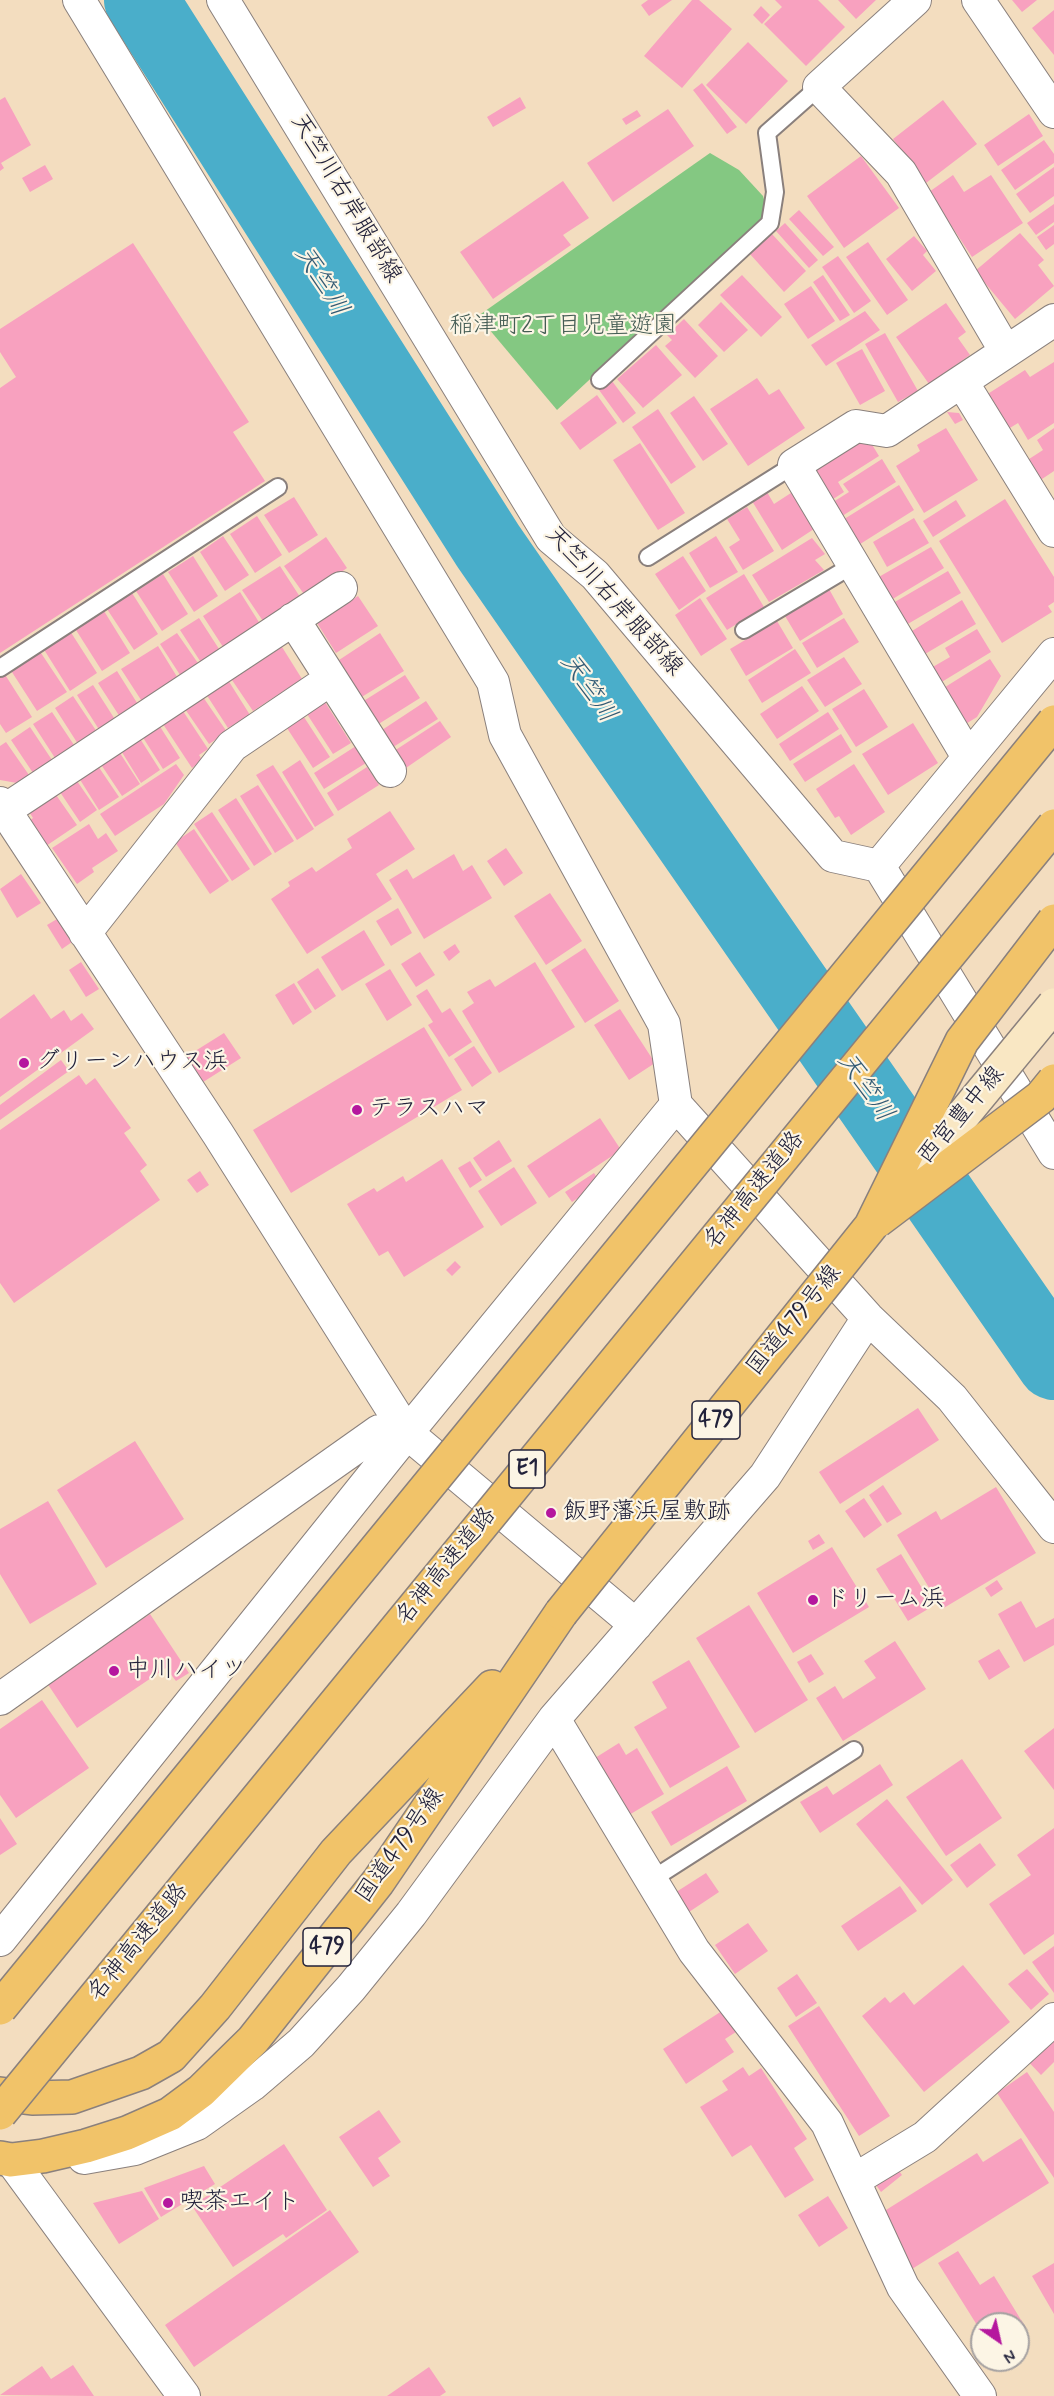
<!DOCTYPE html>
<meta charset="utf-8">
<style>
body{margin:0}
#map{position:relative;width:1054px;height:2396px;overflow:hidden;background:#f3ddbf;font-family:Mynerve,sans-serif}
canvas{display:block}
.north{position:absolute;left:970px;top:2312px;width:60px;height:60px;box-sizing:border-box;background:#fcf5e5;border:2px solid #a5a1a1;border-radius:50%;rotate:146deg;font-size:16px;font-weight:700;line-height:24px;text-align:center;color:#22223b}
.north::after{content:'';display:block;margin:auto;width:21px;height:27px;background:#b5179e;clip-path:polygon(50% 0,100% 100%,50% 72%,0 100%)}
</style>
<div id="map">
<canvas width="1054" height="2396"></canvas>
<div class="north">N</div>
</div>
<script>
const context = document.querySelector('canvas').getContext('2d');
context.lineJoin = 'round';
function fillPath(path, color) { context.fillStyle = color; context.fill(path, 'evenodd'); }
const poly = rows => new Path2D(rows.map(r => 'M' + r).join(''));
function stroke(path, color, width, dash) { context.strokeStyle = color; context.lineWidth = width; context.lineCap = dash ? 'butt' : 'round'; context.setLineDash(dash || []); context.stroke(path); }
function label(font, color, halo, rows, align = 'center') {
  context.font = font + ' Mynerve,"Klee One",sans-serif'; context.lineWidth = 4.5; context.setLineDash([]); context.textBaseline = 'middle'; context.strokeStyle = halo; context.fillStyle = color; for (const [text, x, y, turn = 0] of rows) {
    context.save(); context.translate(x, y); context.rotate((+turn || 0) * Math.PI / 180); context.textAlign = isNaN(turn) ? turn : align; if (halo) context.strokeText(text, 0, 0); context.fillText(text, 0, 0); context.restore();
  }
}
const green = poly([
 [710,153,739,170,763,196,768,213,557,410,478,316]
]);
const river = poly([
 [141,0,488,546,1054,1363]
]);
const building = poly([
 [648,0,672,0,649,16,641,5],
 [692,0,699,0,732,29,682,88,644,56],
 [775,0,818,0,845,27,806,66,764,24,782,7],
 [838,0,876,0,856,19],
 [1012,0,1037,0,1022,12],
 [761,6,770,15,762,24,753,15],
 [1054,10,1054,55,1032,28],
 [748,42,788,81,746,124,706,85],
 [702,83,737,127,727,134,693,90],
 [5,97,31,145,1,163,4,168,0,171,0,100],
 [520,97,526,108,493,127,487,117],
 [943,100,977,144,926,183,893,139],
 [668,109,694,146,613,202,587,163],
 [637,110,641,116,626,125,622,119],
 [1029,114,1043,136,998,166,984,145],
 [1044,140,1054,154,1054,163,1015,190,1001,170],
 [861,156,899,208,844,248,807,196],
 [45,165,53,179,30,192,22,178],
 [1054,167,1054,196,1030,213,1016,194],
 [953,175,964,192,991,175,1023,223,972,257,929,192],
 [563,181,589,218,563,235,571,245,493,299,460,252],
 [1054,204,1054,222,1036,235,1027,223],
 [799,210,834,247,823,256,789,219],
 [785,223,818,260,809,268,776,231],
 [1054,225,1054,244,1046,250,1037,237],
 [1020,233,1044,260,1038,265,1054,286,1015,319,975,271],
 [772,234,806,271,784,292,750,254],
 [914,236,927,251,923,255,936,271,912,291,886,259],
 [868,242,908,300,887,315,846,257],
 [133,243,249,422,233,432,265,481,0,653,0,388,16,377,0,352,0,329],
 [838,256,871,301,854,313,822,267],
 [742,275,782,317,761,337,720,295],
 [823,275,850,315,840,321,813,282],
 [811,286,835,321,808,339,784,304],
 [721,302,748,330,724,352,698,325],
 [946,303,966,332,958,338,970,355,929,384,896,337],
 [865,311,880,330,826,366,811,345],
 [684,319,718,356,695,378,665,346,672,340,667,335],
 [885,333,918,391,898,402,865,344],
 [656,345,682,375,643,408,617,379],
 [862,349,885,391,860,405,836,363],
 [1054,362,1054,423,1028,440,1018,423,1005,431,983,397,1025,370,1030,377],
 [757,378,769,395,779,389,805,428,748,466,710,409],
 [612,381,636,413,623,423,599,390],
 [597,395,617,423,580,450,560,423],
 [694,396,728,444,703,461,670,413],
 [658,409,696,467,671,484,632,427],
 [947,412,959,413,963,420,955,424],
 [946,428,978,480,924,513,896,466,920,451,917,445],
 [1054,428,1054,471,1039,481,1026,461,1043,450,1037,440],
 [868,438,879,456,838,482,844,492,827,503,813,467],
 [640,443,685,513,658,530,613,460],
 [882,459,896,482,839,518,830,504,849,492,843,484],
 [899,485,914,510,857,546,841,521],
 [794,491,817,527,782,550,752,501,767,492,774,504],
 [294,497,318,535,289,553,264,515],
 [1005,499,1054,577,1054,602,1048,606,1052,612,1002,643,939,541],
 [956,500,966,516,933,537,923,521],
 [747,507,774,551,743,570,729,547,740,540,727,519],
 [257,516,282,555,255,573,230,534],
 [914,518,929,543,887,567,873,542],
 [223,536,249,575,225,591,200,552],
 [716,536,738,572,710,588,689,553],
 [326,537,347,568,306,597,284,566],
 [812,538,825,554,815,560,824,570,769,602,752,575],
 [931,547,944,568,891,600,877,578],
 [193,556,218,596,194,612,168,572],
 [683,556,706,591,679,610,655,574],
 [280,566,302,600,265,624,242,590],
 [948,571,961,593,906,625,893,603],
 [163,574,188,614,162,631,136,591],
 [744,574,764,607,727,630,706,598],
 [829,589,843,614,800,641,785,616],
 [240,592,262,627,225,650,203,616],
 [132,593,158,634,134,650,107,609],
 [358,596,378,626,336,653,317,623],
 [700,598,727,639,701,656,675,615],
 [962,600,976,624,925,654,912,631],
 [104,611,130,653,102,671,76,630],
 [199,618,221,652,202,664,180,630],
 [844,618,859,642,817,668,802,643],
 [777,621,793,648,746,676,730,649],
 [977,629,991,652,940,683,931,668,950,657,945,648],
 [70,631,97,673,70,691,43,648],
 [177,633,200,666,182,678,160,644],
 [380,633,404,671,360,698,336,662],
 [158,646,179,680,143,703,121,669],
 [282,647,302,679,253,711,232,680],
 [795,649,811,673,762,703,748,680],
 [39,650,67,692,37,711,10,669],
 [844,657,862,684,825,707,807,680],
 [990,659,1001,676,977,717,964,725,942,689],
 [117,671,139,706,120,717,98,683],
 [4,673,32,717,6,733,0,724,0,676],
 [405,675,420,698,377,725,362,702],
 [228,680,250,715,228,728,206,694],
 [93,685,116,721,100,731,77,695],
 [802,686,819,711,777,739,760,714],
 [864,689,888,727,856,747,832,709],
 [73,696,97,732,78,744,55,708],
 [203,697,227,732,209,744,185,709],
 [323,699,351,743,333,754,305,711],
 [426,701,438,719,390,749,379,732],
 [181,708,208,749,199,755,202,760,192,768,161,721],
 [52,712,74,745,55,758,33,724],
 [828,712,839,729,790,761,779,744],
 [302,714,330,757,313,768,285,725],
 [440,721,451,737,403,770,391,753],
 [913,723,938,763,888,795,862,754],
 [159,725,180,758,163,769,142,736],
 [30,727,52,760,33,773,11,740],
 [841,734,852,752,805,782,793,764],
 [139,737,160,770,141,783,120,749],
 [6,742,29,775,17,783,0,780,0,746],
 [356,746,366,763,324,789,314,773],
 [118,750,140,784,122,796,100,763],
 [300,760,334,815,315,827,282,772],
 [176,764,184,775,164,804,115,836,100,814],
 [854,764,885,812,851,835,839,816,835,818,816,789],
 [273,765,314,829,297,840,256,775],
 [98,766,119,797,99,810,79,778],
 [367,767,379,785,338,811,327,793],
 [77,781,97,810,80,822,60,792],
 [258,785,294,841,275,853,240,796],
 [54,792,77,825,46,846,29,821,33,818,28,810],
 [236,798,272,854,254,866,218,810],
 [390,811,415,849,376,874,392,899,307,954,271,899,290,886,288,882,312,867,316,872,352,848,347,839],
 [212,812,250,869,232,881,194,824],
 [89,824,98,839,106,833,118,851,92,868,94,872,77,884,52,848],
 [194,829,229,881,210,894,175,842],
 [506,848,523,873,504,886,487,861],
 [454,854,463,871,472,865,492,898,424,939,389,880,407,869,413,879],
 [21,874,41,903,17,918,0,889],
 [550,893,582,941,546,965,514,916],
 [398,908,412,933,391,946,376,921],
 [57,919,72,942,62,949,47,925],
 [364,930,385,965,342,991,321,957],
 [455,944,460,952,449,961,443,952],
 [585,948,619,1001,585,1023,551,970],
 [420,952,435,975,416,987,401,964],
 [81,962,99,989,86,997,69,970],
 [535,962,575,1027,499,1073,462,1011,474,1003,467,992,490,979,495,987],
 [318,968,336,996,315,1010,297,982],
 [390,969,412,1005,387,1021,365,984],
 [294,983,312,1012,293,1025,275,995],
 [427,989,442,1013,450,1008,472,1042,449,1057,428,1025,433,1022,416,996],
 [34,994,51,1019,64,1010,71,1021,82,1013,94,1029,0,1097,0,1019],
 [620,1009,655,1063,629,1080,594,1025],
 [424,1027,462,1090,291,1193,253,1130],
 [224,1033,241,1058,200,1084,184,1058],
 [474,1046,492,1073,472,1087,454,1059],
 [61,1060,69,1071,0,1120,0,1105],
 [79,1075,86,1085,95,1078,131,1128,124,1133,147,1165,140,1171,160,1200,14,1303,0,1283,0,1130],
 [600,1118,621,1150,549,1198,527,1166],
 [499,1140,512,1161,486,1177,473,1158],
 [442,1159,484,1227,404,1277,388,1251,379,1256,347,1204,374,1188,377,1192,403,1176,406,1182],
 [470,1161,482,1180,470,1188,458,1168],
 [514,1167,537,1203,501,1226,478,1191],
 [200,1171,209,1185,197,1193,187,1180],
 [594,1173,600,1183,572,1202,565,1192],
 [455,1261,461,1267,452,1276,446,1270],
 [918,1408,939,1440,840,1504,819,1472],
 [135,1441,184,1519,106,1568,57,1490],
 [883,1485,902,1514,887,1523,869,1495],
 [996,1487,1036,1553,942,1609,897,1535,936,1511,941,1520],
 [864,1498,882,1525,864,1538,845,1511],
 [48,1501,97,1584,30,1624,0,1574,0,1529],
 [819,1534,825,1543,813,1550,808,1541],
 [832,1547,869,1607,793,1653,757,1593],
 [901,1554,933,1606,908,1621,876,1569],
 [997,1580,1003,1589,991,1597,985,1588],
 [1021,1601,1036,1628,1054,1618,1054,1645,1024,1662,998,1614],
 [749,1605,808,1700,755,1733,696,1638],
 [150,1614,189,1673,176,1681,166,1668,77,1728,47,1683],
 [895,1641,926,1689,843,1741,816,1698,835,1686,843,1699,876,1678,864,1661],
 [999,1649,1010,1667,989,1680,978,1661],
 [811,1654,824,1674,809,1683,797,1662],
 [689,1660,740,1747,670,1788,634,1727,667,1708,652,1682],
 [42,1700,89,1768,16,1818,0,1795,0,1729],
 [1054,1728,1054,1790,1024,1751],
 [619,1743,626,1755,637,1748,664,1794,629,1815,595,1758],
 [962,1759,1002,1818,946,1856,906,1797],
 [880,1764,893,1785,820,1833,800,1802,827,1786,833,1795],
 [727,1766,747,1801,671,1846,651,1812],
 [887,1799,953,1880,922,1905,856,1824],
 [0,1818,17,1844,0,1855],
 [1054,1828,1054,1934,1024,1955,989,1904,1031,1875,1017,1855],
 [980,1843,996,1865,967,1888,950,1865],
 [706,1873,719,1892,686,1914,673,1894],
 [900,1886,917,1911,858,1951,841,1926],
 [748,1923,768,1951,735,1974,715,1945],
 [1054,1946,1054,1993,1032,1962],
 [963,1965,1010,2022,924,2092,862,2016,885,1997,890,2003,904,1992,914,2005],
 [1027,1969,1049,1994,1031,2010,1008,1984],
 [797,1974,817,2003,796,2017,777,1988],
 [819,2006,890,2116,859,2136,788,2026],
 [725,2009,739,2030,725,2039,734,2052,686,2084,663,2049],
 [1054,2027,1054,2062,1041,2075,1023,2056],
 [743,2067,749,2076,761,2068,807,2139,794,2148,814,2180,785,2198,751,2145,732,2157,700,2107,728,2090,722,2081],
 [1027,2072,1054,2112,1054,2178,997,2093],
 [379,2110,401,2142,378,2158,390,2176,373,2187,339,2137],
 [1021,2138,1049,2183,912,2269,878,2215,977,2153,983,2162],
 [284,2144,327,2210,286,2238,283,2234,233,2267,192,2206],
 [894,2164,902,2175,881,2192,873,2181],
 [204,2166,215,2184,161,2217,144,2188],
 [142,2191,159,2219,119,2244,93,2203],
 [828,2196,848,2228,819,2247,798,2215],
 [330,2210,359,2252,194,2367,165,2325],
 [958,2251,980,2285,994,2276,1026,2328,1018,2333,1018,2324,982,2324,982,2333,938,2263],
 [1054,2263,1054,2314,1032,2276],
 [73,2365,94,2396,0,2395,42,2366,51,2379],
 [429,2367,446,2392,440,2396,387,2396]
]);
const service = poly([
 [600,380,770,223,775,192,767,133,819,87],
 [648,557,794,465],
 [744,630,853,565],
 [0,668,278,487],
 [651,1880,854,1750]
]);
const minor = poly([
 [79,0,493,682,505,735,664,1024,676,1105,868,1318,952,1398,1054,1527],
 [223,0,551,538,595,575,833,856,879,866,1054,1153],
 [915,0,819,87,901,173,1006,352],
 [978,0,1054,112],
 [962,382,1054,531],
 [293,619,390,771],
 [968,757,794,465,856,426,887,431,1054,320],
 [0,803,218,1134,407,1433,636,1625],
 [5,810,341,588],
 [879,866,1054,654],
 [85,933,232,746,331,679],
 [0,1699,379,1431,407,1433],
 [554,1719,694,1951,827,2123,903,2287,980,2396],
 [0,1940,407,1433,676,1105],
 [84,2158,135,2149,197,2124,252,2085,301,2043,351,1988,411,1914,554,1719,765,1476,868,1318],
 [11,2160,184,2396],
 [854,2180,925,2137,1054,2019]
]);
const trunk = poly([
 [0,2094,32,2098,72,2097,141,2073,171,2056,215,2007,336,1852,492,1687],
 [0,2158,11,2160,43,2156,86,2146,127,2133,170,2114,201,2091,253,2040,378,1882,561,1613]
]);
const secondaryBridge = poly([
 [889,1205,1054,1005]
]);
const trunkBridge = poly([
 [877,1221,1041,1097,1054,1081],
 [561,1613,871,1226,962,1041,1054,921]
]);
const motorwayBridge = poly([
 [0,2008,1054,722],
 [0,2113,1054,826]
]);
const markers = [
 [24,1063,6,"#b5179e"],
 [357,1110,6,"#b5179e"],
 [551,1513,6,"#b5179e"],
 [813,1600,6,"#b5179e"],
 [114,1671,6,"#b5179e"],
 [168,2203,6,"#b5179e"]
];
const shields = [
 [716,1420,48],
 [527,1469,36],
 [327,1947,48]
];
const shieldNames = [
 ["479",716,1420],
 ["E1",527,1469],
 ["479",327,1947]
];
const streetNames = [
 ["天竺川右岸服部線",345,199,59],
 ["天竺川右岸服部線",613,602,48],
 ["西宮豊中線",962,1116,-50],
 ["名神高速道路",755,1191,-51],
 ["国道479号線",795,1321,-51],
 ["名神高速道路",447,1567,-51],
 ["国道479号線",401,1846,-55],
 ["名神高速道路",139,1943,-51]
];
const parkNames = [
 ["稲津町2丁目児童遊園",563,327]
];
const poiNames = [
 ["グリーンハウス浜",36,1063],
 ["テラスハマ",369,1110],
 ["飯野藩浜屋敷跡",563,1513],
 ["ドリーム浜",825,1600],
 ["中川ハイツ",126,1671],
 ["喫茶エイト",180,2203]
];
const waterNames = [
 ["天竺川",320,282,58],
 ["天竺川",587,689,55],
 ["天竺川",864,1088,55]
];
fillPath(green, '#84c882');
stroke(river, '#4aaeca', 74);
fillPath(building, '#f8a1bf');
stroke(service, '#8a807d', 20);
stroke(minor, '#8a807d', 34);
stroke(trunk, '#8a807d', 36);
stroke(service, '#fff', 16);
stroke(minor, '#fff', 32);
stroke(trunk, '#f1c369', 33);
stroke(secondaryBridge, '#8a807d', 36, []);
stroke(trunkBridge, '#8a807d', 36, []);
stroke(motorwayBridge, '#8a807d', 36, []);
stroke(secondaryBridge, '#f9e7c3', 33);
stroke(trunkBridge, '#f1c369', 33);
stroke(motorwayBridge, '#f1c369', 33);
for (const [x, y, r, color] of markers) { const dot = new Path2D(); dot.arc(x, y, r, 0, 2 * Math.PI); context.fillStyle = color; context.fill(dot); stroke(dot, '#fcf5e5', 2); }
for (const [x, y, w] of shields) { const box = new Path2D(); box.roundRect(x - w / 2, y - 19, w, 38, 4.5); context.fillStyle = '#fcf5e5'; context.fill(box); stroke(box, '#22223b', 1.5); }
label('bold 22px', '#22223b', null, shieldNames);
label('24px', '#22223b', '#fcf5e5', streetNames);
label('24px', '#445c54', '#fcf5e5', parkNames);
label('24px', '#22223b', '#fcf5e5', poiNames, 'left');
label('italic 26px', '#325a74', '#fcf5e5', waterNames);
</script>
